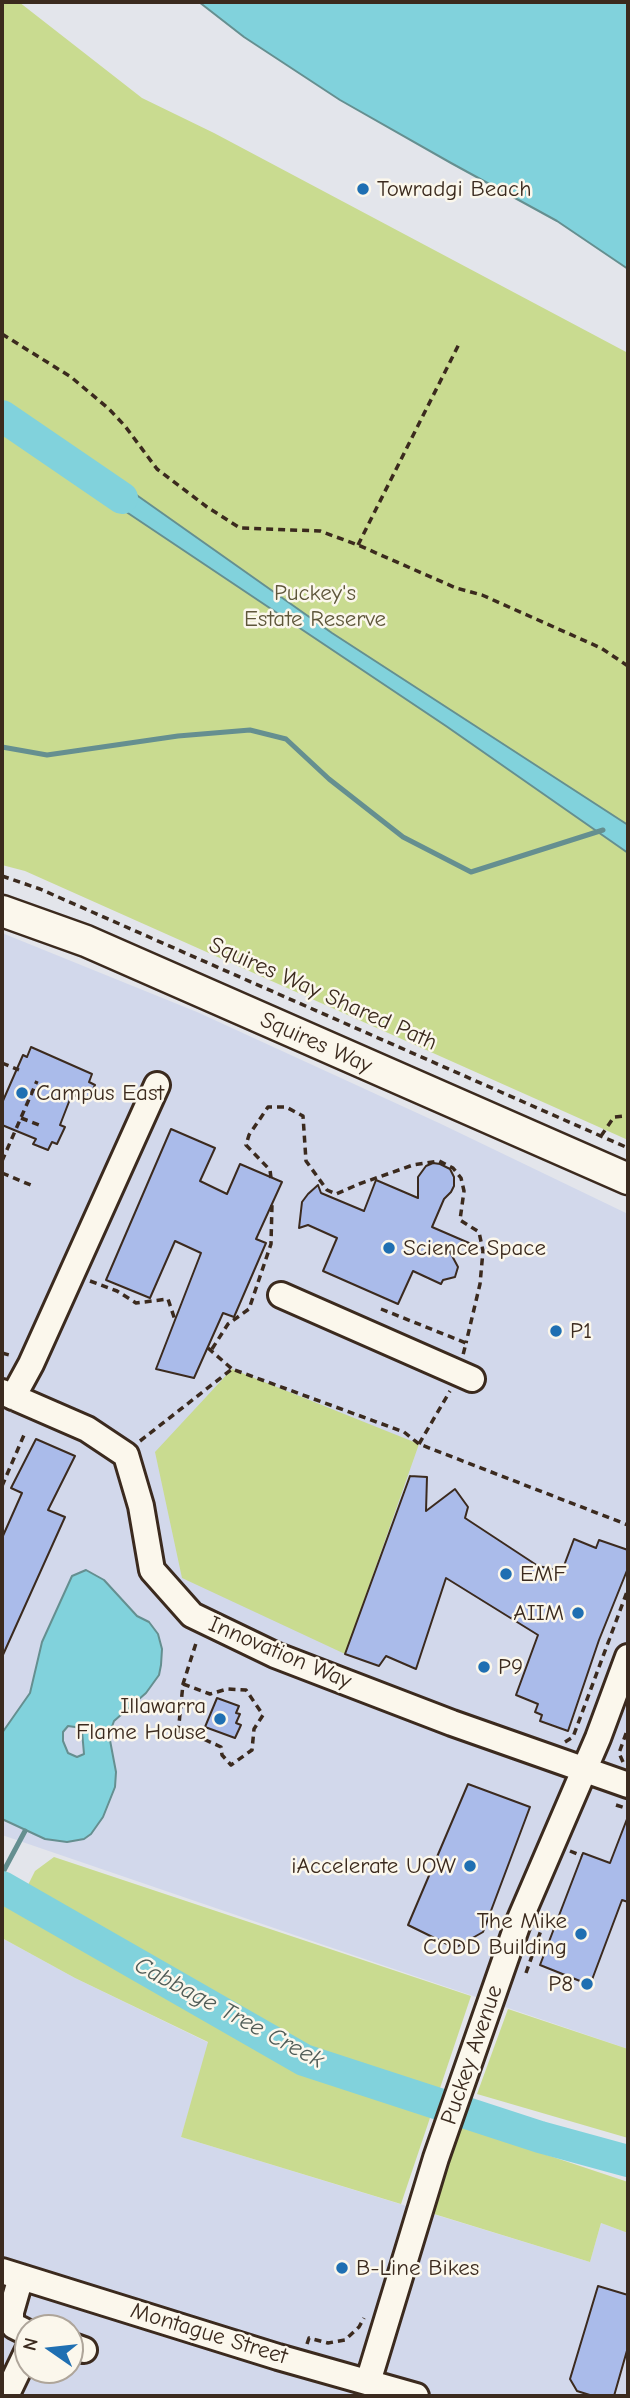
<!DOCTYPE html>
<style>
body{margin:0}
#map{position:relative;width:630px;height:2398px;overflow:hidden;background:#e3e5eb;font-family:"Comic Neue",sans-serif}
canvas{display:block}
.frame{position:absolute;inset:0;border:4px solid #3b2a1e;pointer-events:none}
.north{position:absolute;left:14px;top:2314px;width:70px;height:70px;box-sizing:border-box;background:#fbf7ec;border:2px solid #aea59a;border-radius:50%;rotate:284deg;font-size:19px;font-weight:700;line-height:28px;text-align:center;color:#3b2a1e}
.north::after{content:'';display:block;margin:auto;width:24px;height:32px;background:#1f6fb2;clip-path:polygon(50% 0,100% 100%,50% 72%,0 100%)}
</style>
<div id="map">
<canvas width="630" height="2398"></canvas>
<div class="frame"></div>
<div class="north">N</div>
</div>
<script>
const context = document.querySelector('canvas').getContext('2d');
context.lineJoin = 'round';
function fillPath(path, color) { context.fillStyle = color; context.fill(path, 'evenodd'); }
const poly = rows => new Path2D(rows.map(r => 'M' + r).join(''));
function stroke(path, color, width, dash) { context.strokeStyle = color; context.lineWidth = width; context.lineCap = dash ? 'butt' : 'round'; context.setLineDash(dash || []); context.stroke(path); }
function label(font, color, halo, rows, align = 'center') {
  context.font = font + ' "Comic Neue",sans-serif'; context.lineWidth = 5; context.setLineDash([]); context.textBaseline = 'middle'; context.strokeStyle = halo; context.fillStyle = color; for (const [text, x, y, turn = 0] of rows) {
    context.save(); context.translate(x, y); context.rotate((+turn || 0) * Math.PI / 180); context.textAlign = isNaN(turn) ? turn : align; if (halo) context.strokeText(text, 0, 0); context.fillText(text, 0, 0); context.restore();
  }
}
const built = poly([
 [2,933,197,1012,439,1123,628,1214,628,2049,2,1835],
 [2,1938,75,1978,209,2043,181,2137,590,2262,601,2223,628,2233,628,2396,2,2396],
 [28,2328,70,2328,70,2370,28,2370]
]);
const green = poly([
 [2,2,19,2,142,98,214,133,628,353,628,1140,25,871,2,865],
 [232,1369,419,1444,345,1654,182,1578,155,1452],
 [54,1857,471,1996,401,2204,181,2137,208,2042,75,1978,2,1938,2,1874,26,1889,35,1871],
 [508,2009,628,2049,628,2138,477,2094],
 [457,2125,628,2182,628,2233,601,2223,590,2262,434,2214]
]);
const water = poly([
 [199,2,628,2,628,269,557,221,451,163,340,100,244,37,199,2],
 [94,465,332,633,628,825,628,853,446,726,83,483,94,465],
 [86,1570,104,1580,137,1616,149,1622,158,1634,162,1649,161,1665,159,1675,146,1693,114,1721,109,1735,116,1772,115,1787,103,1817,91,1834,84,1839,67,1842,45,1839,2,1819,2,1733,30,1693,42,1642,72,1576,86,1570],
 [68,1726,75,1727,82,1731,84,1754,77,1757,68,1753,63,1741,63,1732,68,1726]
]);
const stream = poly([
 [2,747,47,755,178,736,250,730,286,739,329,779,403,837,471,872,603,830],
 [2,1874,25,1831]
]);
const river = poly([
 [2,416,122,498],
 [2,1887,304,2060,540,2137,628,2161]
]);
const building = poly([
 [31,1047,92,1074,89,1082,95,1085,88,1101,72,1094,60,1125,65,1127,57,1144,52,1142,48,1150,33,1144,36,1139,2,1125,2,1103,23,1055,27,1057,31,1047],
 [171,1129,215,1148,200,1181,227,1194,240,1164,282,1182,256,1239,266,1243,234,1317,223,1313,194,1378,156,1369,201,1253,175,1241,150,1298,106,1280,171,1129],
 [433,1163,440,1164,450,1169,454,1177,454,1186,451,1192,444,1199,432,1227,469,1243,450,1252,458,1267,455,1277,443,1280,441,1284,413,1271,398,1304,323,1271,337,1238,308,1225,299,1228,302,1202,308,1194,318,1185,321,1193,364,1211,376,1180,418,1198,418,1177,426,1166,433,1163],
 [36,1439,75,1456,48,1510,65,1517,2,1657,2,1538,22,1493,11,1488,36,1439],
 [410,1476,427,1477,426,1511,455,1489,468,1507,465,1518,538,1566,562,1571,574,1539,596,1548,599,1540,628,1550,628,1568,599,1640,568,1731,540,1721,542,1715,535,1712,538,1704,516,1695,538,1635,446,1578,416,1669,386,1656,379,1666,345,1654,410,1476],
 [217,1698,239,1706,236,1713,240,1714,236,1723,241,1725,235,1738,205,1727,217,1698],
 [468,1784,530,1807,483,1932,455,1948,408,1925,468,1784],
 [627,1819,628,1902,622,1900,590,1985,540,1965,583,1853,610,1863,627,1819],
 [598,2286,628,2295,628,2347,614,2396,593,2396,577,2391,570,2379,598,2286]
]);
const path = poly([
 [2,334,71,377,109,409,125,426,157,469,207,507,240,528,320,531,358,545,456,588,482,595,601,648,628,666],
 [358,545,460,342],
 [2,876,40,889,628,1148],
 [2,1063,19,1070],
 [21,1118,42,1126],
 [601,1136,614,1117,625,1116],
 [2,1161,37,1081],
 [2,1173,33,1186],
 [271,1178,270,1170,246,1145,249,1135,268,1107,286,1107,303,1116,306,1161,327,1190,336,1194,359,1184,413,1165,439,1161,453,1168,461,1178,464,1191,460,1220,479,1232,483,1251,480,1284,466,1343],
 [90,1281,117,1291,136,1303,168,1299,175,1320],
 [381,1309,466,1343,463,1355],
 [208,1348,232,1369],
 [212,1349,228,1324,249,1309,271,1244,272,1204],
 [2,1353,13,1356],
 [140,1441,232,1369,404,1432,419,1444,628,1525],
 [419,1444,450,1391],
 [2,1486,24,1435],
 [183,1684,210,1694,227,1689,246,1690,263,1715,254,1729,252,1750,231,1765,222,1755,221,1747,199,1737,184,1737,178,1734,183,1684,197,1640],
 [565,1742,573,1737,628,1589],
 [623,1762,619,1753,628,1728],
 [616,1805,628,1809],
 [570,1851,582,1856],
 [526,1973,546,1916],
 [307,2344,309,2338,328,2343,345,2340,359,2327,364,2318]
]);
const minor = poly([
 [281,1295,472,1379],
 [2,1392,87,1429,126,1455,141,1506,152,1570,192,1615,275,1655,452,1723,628,1785],
 [13,1397,31,1364,157,1085],
 [2,2271,278,2357,416,2396],
 [21,2277,11,2312,11,2321,14,2326,28,2333],
 [70,2345,84,2350],
 [368,2382,436,2158,517,1926,598,1738,628,1657],
 [6,2396,28,2350]
]);
const major = poly([
 [2,911,86,941,628,1179]
]);
const markers = [
 [363,189,7,"#1f6fb2"],
 [22,1093,7,"#1f6fb2"],
 [389,1248,7,"#1f6fb2"],
 [556,1331,7,"#1f6fb2"],
 [506,1574,7,"#1f6fb2"],
 [578,1613,7,"#1f6fb2"],
 [484,1667,7,"#1f6fb2"],
 [220,1719,7,"#1f6fb2"],
 [470,1866,7,"#1f6fb2"],
 [581,1934,7,"#1f6fb2"],
 [587,1984,7,"#1f6fb2"],
 [342,2268,7,"#1f6fb2"]
];
const poiNames = [
 ["Towradgi Beach",377,189],
 ["Campus East",36,1093],
 ["Science Space",403,1248],
 ["P1",570,1331],
 ["EMF",520,1574],
 ["AIIM",564,1613,"right"],
 ["P9",498,1667],
 ["Illawarra",206,1706,"right"],
 ["Flame House",206,1732,"right"],
 ["iAccelerate UOW",456,1866,"right"],
 ["The Mike",567,1921,"right"],
 ["CODD Building",567,1947,"right"],
 ["P8",573,1984,"right"],
 ["B-Line Bikes",356,2268]
];
const parkNames = [
 ["Puckey's",315,593],
 ["Estate Reserve",315,619]
];
const streetNames = [
 ["Squires Way Shared Path",323,994,24],
 ["Squires Way",316,1043,24],
 ["Innovation Way",280,1653,23],
 ["Puckey Avenue",472,2055,-71],
 ["Montague Street",209,2334,17]
];
const waterNames = [
 ["Cabbage Tree Creek",229,2013,28]
];
fillPath(built, '#d2d8eb');
fillPath(green, '#c9db90');
fillPath(water, '#81d2dc');
stroke(water, '#658f90', 2);
stroke(stream, '#658f90', 5);
stroke(river, '#81d2dc', 32);
fillPath(building, '#aabbea');
stroke(building, '#3b2a1e', 2);
stroke(minor, '#3b2a1e', 30);
stroke(major, '#3b2a1e', 35);
stroke(path, '#3b2a1e', 3.5, [7, 5]);
stroke(minor, '#fbf7ec', 24);
stroke(major, '#fbf7ec', 30);
for (const [x, y, r, color] of markers) { const dot = new Path2D(); dot.arc(x, y, r, 0, 2 * Math.PI); context.fillStyle = color; context.fill(dot); stroke(dot, '#fbf7ec', 2.5); }
label('23px', '#3b2a1e', '#fbf7ec', poiNames, 'left');
label('23px', '#5e563a', '#fbf7ec', parkNames);
label('23px', '#3b2a1e', '#fbf7ec', streetNames);
label('italic 24px', '#505c57', '#fbf7ec', waterNames);
</script>
